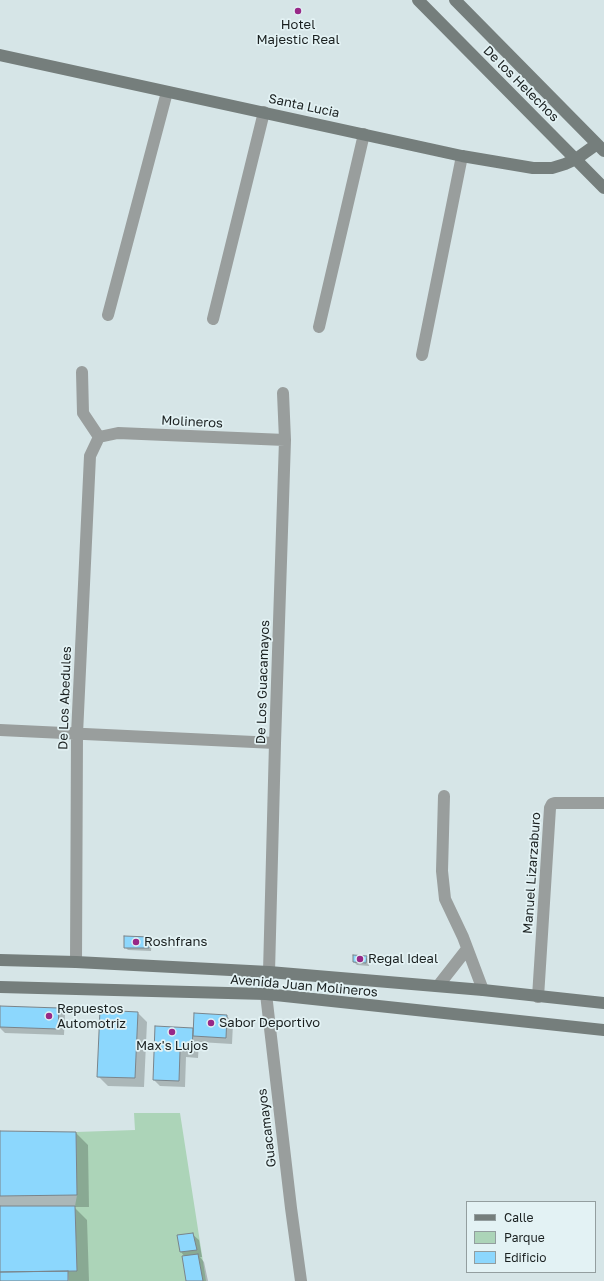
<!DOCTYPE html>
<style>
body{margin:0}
#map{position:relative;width:604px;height:1281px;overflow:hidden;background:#d6e5e7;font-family:"Golos Text",sans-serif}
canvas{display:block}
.legend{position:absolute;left:466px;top:1201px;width:130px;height:72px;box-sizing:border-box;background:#e3f2f4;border:1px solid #939e9f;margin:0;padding:5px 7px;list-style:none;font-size:12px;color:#1a2020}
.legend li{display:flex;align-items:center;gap:8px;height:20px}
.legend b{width:20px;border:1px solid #939e9f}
</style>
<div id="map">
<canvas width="604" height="1281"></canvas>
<ul class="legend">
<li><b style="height:5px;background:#757e7c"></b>Calle</li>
<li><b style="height:11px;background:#acd4b8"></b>Parque</li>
<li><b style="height:11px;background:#8cd7fd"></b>Edificio</li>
</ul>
</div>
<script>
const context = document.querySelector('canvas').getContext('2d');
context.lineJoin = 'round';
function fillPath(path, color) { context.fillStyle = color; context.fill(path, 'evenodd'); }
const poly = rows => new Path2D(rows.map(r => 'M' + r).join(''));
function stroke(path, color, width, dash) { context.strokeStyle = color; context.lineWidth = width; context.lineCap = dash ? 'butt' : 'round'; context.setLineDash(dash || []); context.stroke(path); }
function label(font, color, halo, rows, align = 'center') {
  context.font = font + ' "Golos Text",sans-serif'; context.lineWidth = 3.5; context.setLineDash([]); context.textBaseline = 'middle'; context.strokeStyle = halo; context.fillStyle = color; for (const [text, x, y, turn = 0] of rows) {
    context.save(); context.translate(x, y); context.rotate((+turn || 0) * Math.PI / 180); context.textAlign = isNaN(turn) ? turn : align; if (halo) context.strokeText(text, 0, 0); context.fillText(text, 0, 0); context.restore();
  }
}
const green = poly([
 [134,1113,180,1113,206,1281,69,1281,68,1271,77,1270,75,1206,77,1195,76,1132,135,1130]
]);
const shadow = poly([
 [149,938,152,941,151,951,128,950,125,947],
 [366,957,369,960,369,966,357,965,354,962],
 [0,1007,58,1009,65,1015,64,1035,5,1033,0,1028],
 [138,1013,147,1022,144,1087,108,1086,98,1076],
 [227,1016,233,1023,232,1044,199,1042,198,1058,186,1057,185,1087,160,1086,154,1080,156,1027,194,1029],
 [0,1132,76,1133,88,1145,89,1207,74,1207,87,1220,89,1281,0,1281],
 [192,1234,199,1240,202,1257,200,1257,204,1262,208,1281,187,1281,185,1257,181,1252,178,1235]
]);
const building = poly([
 [124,936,149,937,149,948,124,948,124,936],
 [353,955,367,956,366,963,353,962,353,955],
 [0,1006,59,1008,58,1029,0,1027,0,1006],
 [100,1010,138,1012,135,1078,97,1077,100,1010],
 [194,1013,227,1015,226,1038,193,1036,194,1013],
 [155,1026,193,1028,192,1052,180,1051,179,1081,153,1080,155,1026],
 [0,1131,76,1132,77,1195,0,1196,0,1131],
 [0,1206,75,1206,77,1271,0,1272,0,1206],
 [193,1233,197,1250,180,1252,177,1235,193,1233],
 [198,1254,203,1281,186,1281,182,1256,198,1254],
 [68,1271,68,1281,0,1281,0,1272,68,1271]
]);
const lane = poly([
 [82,372,83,413,99,437],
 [444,796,442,871,445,899,463,937,483,990],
 [438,986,467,949]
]);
const street = poly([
 [108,315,167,92],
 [213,319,264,112],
 [319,327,364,134],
 [422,355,462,156],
 [283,393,285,440,275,743,269,972,266,994,291,1208,301,1281],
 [0,730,275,743],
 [76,962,77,734,90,456,99,437,118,433,285,440],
 [538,997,550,808,552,804,555,803,604,803]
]);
const secondary = poly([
 [418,0,604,188],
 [455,0,604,151],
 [0,55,462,156,533,168,552,168,565,164,576,159,597,144],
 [0,960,76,962,269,972,483,990,604,1003],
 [0,987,266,994,604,1030]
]);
const markers = [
 [298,11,4,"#982887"],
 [136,942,4,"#982887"],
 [360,959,4,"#982887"],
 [49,1016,4,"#982887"],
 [211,1023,4,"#982887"],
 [172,1032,4,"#982887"]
];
const poiNames = [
 ["Hotel",298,25,"center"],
 ["Majestic Real",298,40,"center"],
 ["Roshfrans",144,942],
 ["Regal Ideal",368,959],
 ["Repuestos",57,1009],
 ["Automotriz",57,1024],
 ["Sabor Deportivo",219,1023],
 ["Max's Lujos",172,1046,"center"]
];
const streetNames = [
 ["De los Helechos",521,84,45],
 ["Santa Lucia",304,106,12],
 ["Molineros",192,422,3],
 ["De Los Guacamayos",263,682,-88],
 ["De Los Abedules",65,698,-88],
 ["Manuel Lizarzaburo",532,873,-86],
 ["Avenida Juan Molineros",304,986,5],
 ["Guacamayos",267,1128,-97]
];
fillPath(green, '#acd4b8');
fillPath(shadow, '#0003');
fillPath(building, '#8cd7fd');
stroke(building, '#7a848a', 1);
stroke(lane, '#999e9d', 12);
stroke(street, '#999e9d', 12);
stroke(secondary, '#757e7c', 12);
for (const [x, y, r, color] of markers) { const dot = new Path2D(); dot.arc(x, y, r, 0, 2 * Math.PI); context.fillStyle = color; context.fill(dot); stroke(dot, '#e3f2f4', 1.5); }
label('13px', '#1a2020', '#e3f2f4', poiNames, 'left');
label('13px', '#1a2020', '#e3f2f4', streetNames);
</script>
